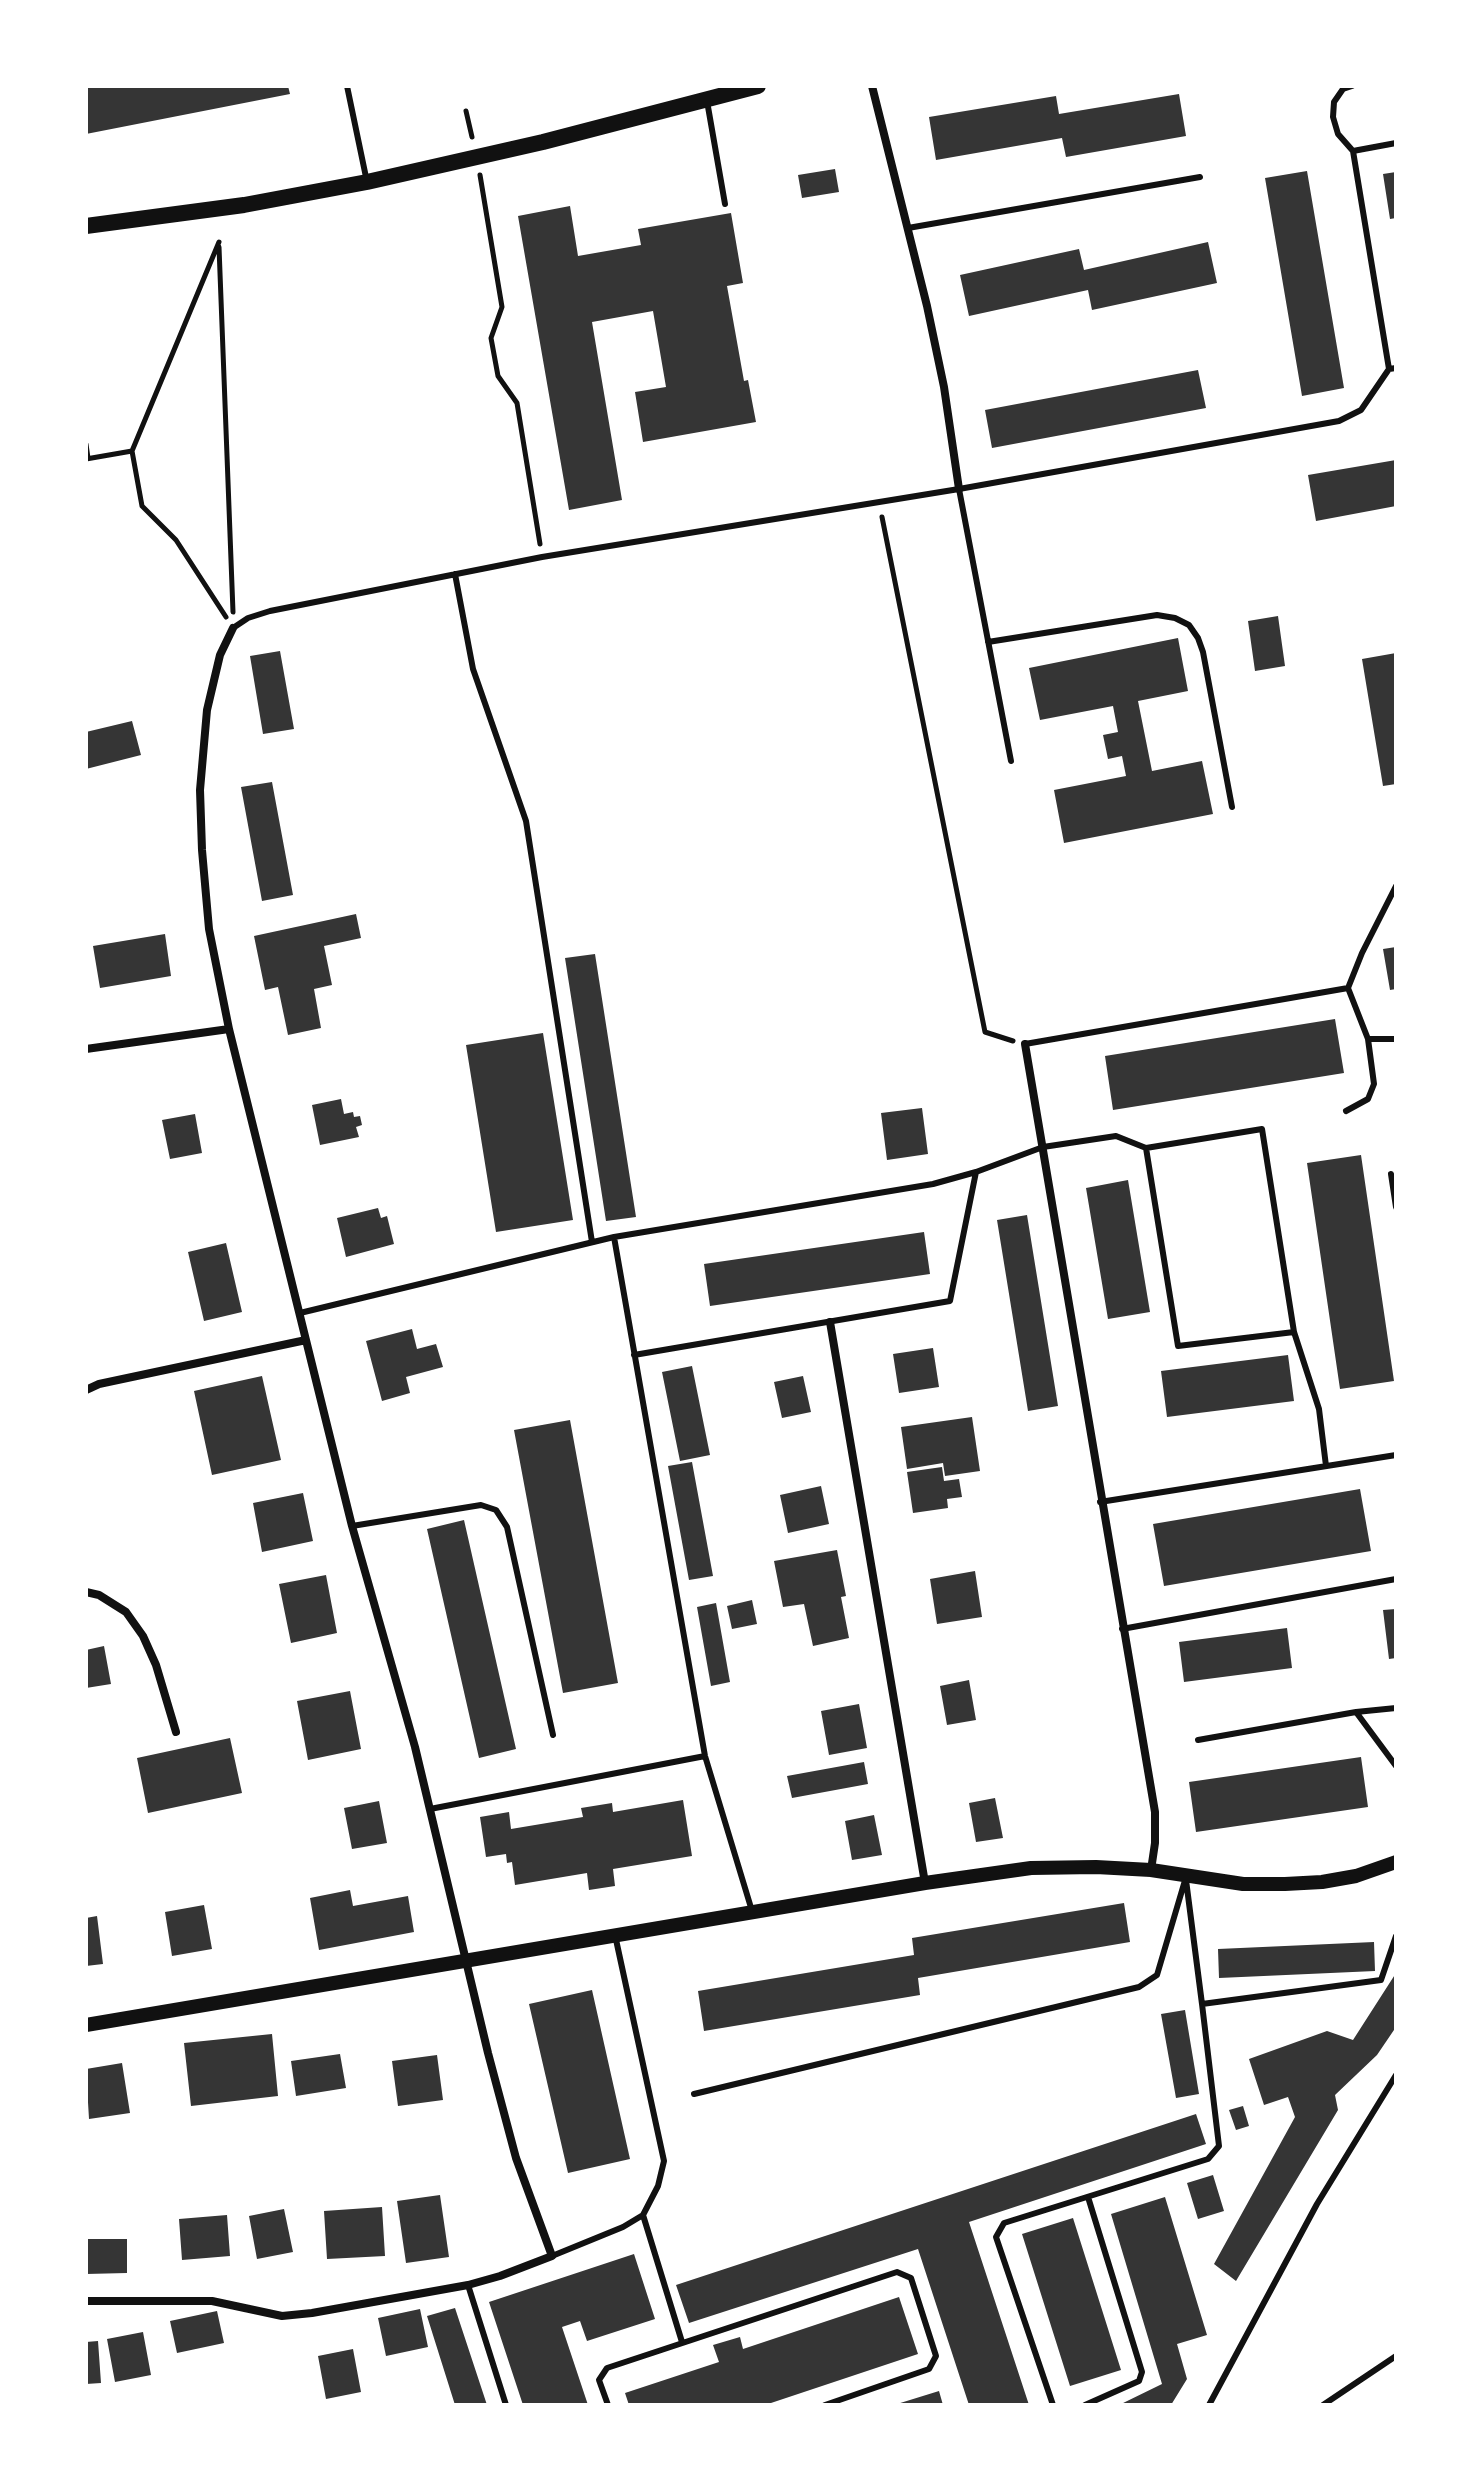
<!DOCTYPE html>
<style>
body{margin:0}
#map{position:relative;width:1482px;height:2491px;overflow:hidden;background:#fff;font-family:"Sofia Sans Condensed",sans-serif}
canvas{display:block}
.frame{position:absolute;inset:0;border:88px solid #fff;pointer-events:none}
</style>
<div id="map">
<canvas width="1482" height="2491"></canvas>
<div class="frame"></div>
</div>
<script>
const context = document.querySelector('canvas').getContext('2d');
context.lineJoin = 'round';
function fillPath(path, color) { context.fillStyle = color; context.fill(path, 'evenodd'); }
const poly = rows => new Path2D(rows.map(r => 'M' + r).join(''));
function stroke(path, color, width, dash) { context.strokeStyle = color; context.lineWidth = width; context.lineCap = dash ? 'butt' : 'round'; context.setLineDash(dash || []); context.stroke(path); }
const building = poly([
 [86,86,288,86,290,94,86,134],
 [1179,94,1186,136,1066,157,1062,138,936,160,929,117,1056,96,1059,114],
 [835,169,839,192,802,198,798,175],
 [1307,171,1344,388,1302,396,1265,178],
 [1396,172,1396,218,1390,219,1383,174],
 [570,206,578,256,641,245,638,229,731,213,743,283,727,286,744,381,748,380,756,422,643,442,635,392,666,387,653,311,592,322,622,500,569,510,518,216],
 [1208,242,1217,283,1092,310,1088,290,969,316,960,275,1079,249,1084,270],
 [1198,370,1206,408,992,448,985,410],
 [1396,460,1396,506,1316,521,1308,475],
 [1278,616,1285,666,1255,671,1248,621],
 [1178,638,1188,691,1138,701,1152,771,1202,761,1213,814,1064,843,1054,790,1126,776,1122,756,1108,759,1103,735,1118,732,1113,706,1040,720,1029,668],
 [280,651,294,729,263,734,250,656],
 [1396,653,1396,784,1383,786,1362,659],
 [132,721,141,755,86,769,86,732],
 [272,782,293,895,262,901,241,787],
 [356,914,361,938,324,946,332,985,314,989,321,1028,288,1035,278,987,265,990,254,936],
 [165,934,171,976,100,988,93,946],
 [1396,947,1396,989,1390,990,1383,949],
 [595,954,636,1217,606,1221,565,958],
 [1335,1019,1344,1073,1113,1110,1105,1056],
 [543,1033,573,1220,496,1232,466,1045],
 [341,1099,344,1114,353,1112,354,1117,360,1116,362,1125,356,1127,359,1137,320,1145,312,1105],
 [922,1108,928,1154,887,1160,881,1113],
 [195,1114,202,1153,170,1159,162,1120],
 [1361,1155,1394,1381,1340,1389,1307,1163],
 [1128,1180,1150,1312,1108,1319,1086,1188],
 [378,1208,381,1218,387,1216,394,1244,346,1257,337,1218],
 [1027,1215,1058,1406,1028,1411,997,1220],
 [924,1232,930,1274,710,1306,704,1264],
 [226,1243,242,1312,204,1321,188,1252],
 [412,1329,417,1349,436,1344,443,1367,406,1377,410,1393,382,1401,366,1341],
 [933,1348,939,1387,899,1393,893,1354],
 [1288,1355,1294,1401,1167,1417,1161,1371],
 [692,1366,710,1455,680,1461,662,1372],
 [262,1376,281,1460,212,1475,194,1391],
 [803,1376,811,1412,782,1418,774,1382],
 [972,1417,980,1471,945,1476,943,1463,907,1469,901,1427],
 [570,1420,618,1683,563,1693,514,1430],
 [692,1462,713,1576,689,1580,668,1466],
 [942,1467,944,1481,959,1479,962,1497,947,1499,948,1508,913,1513,907,1472],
 [821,1486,829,1524,788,1533,780,1495],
 [1360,1489,1371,1551,1164,1586,1153,1524],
 [303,1493,313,1541,262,1552,253,1503],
 [464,1520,516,1749,479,1758,427,1529],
 [837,1550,846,1596,841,1597,849,1638,813,1646,804,1604,783,1607,774,1561],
 [975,1571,982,1617,937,1624,930,1579],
 [326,1575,337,1633,291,1643,279,1584],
 [752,1600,757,1624,732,1629,727,1606],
 [716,1603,730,1682,711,1686,697,1607],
 [1396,1609,1396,1658,1389,1659,1383,1610],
 [1287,1628,1292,1668,1184,1682,1179,1642],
 [104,1646,111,1684,86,1688,86,1650],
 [969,1680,976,1720,947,1725,940,1686],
 [350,1691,361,1749,308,1760,297,1701],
 [859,1704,867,1748,829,1755,821,1711],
 [230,1738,242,1793,148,1813,137,1758],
 [1361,1757,1368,1807,1196,1832,1189,1782],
 [864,1762,868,1784,792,1798,787,1776],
 [995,1798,1003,1838,976,1842,969,1803],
 [683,1800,692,1856,613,1869,615,1886,589,1890,587,1873,515,1885,512,1862,507,1863,506,1854,486,1857,480,1817,509,1812,511,1829,583,1817,581,1808,612,1803,613,1812],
 [379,1801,387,1843,352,1849,344,1808],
 [874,1815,882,1855,852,1860,845,1821],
 [350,1890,353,1906,408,1896,414,1932,319,1950,310,1898],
 [1124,1903,1130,1942,918,1978,920,1995,704,2031,698,1991,914,1955,912,1938],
 [204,1905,212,1949,172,1956,165,1912],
 [97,1916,103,1964,86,1966,86,1918],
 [1374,1942,1375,1971,1219,1978,1218,1949],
 [1396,1973,1396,2027,1377,2055,1335,2095,1338,2110,1236,2281,1214,2264,1295,2117,1288,2097,1264,2105,1249,2059,1327,2031,1353,2040],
 [592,1990,630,2159,568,2173,529,2004],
 [1185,2010,1199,2094,1176,2098,1161,2014],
 [272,2034,278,2096,191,2106,184,2043],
 [340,2054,346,2088,296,2096,291,2061],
 [437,2055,443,2100,398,2106,392,2061],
 [122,2063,130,2113,89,2119,86,2069],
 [1243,2106,1249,2126,1236,2130,1229,2110],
 [1196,2114,1206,2144,969,2222,1029,2405,969,2405,918,2249,689,2323,676,2285],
 [1213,2175,1224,2211,1198,2219,1187,2183],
 [440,2195,449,2257,406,2263,397,2201],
 [1165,2197,1207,2335,1177,2344,1187,2379,1171,2405,1119,2405,1162,2384,1111,2214],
 [382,2207,385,2256,327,2259,324,2211],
 [284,2209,293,2252,257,2259,249,2216],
 [227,2215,230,2256,182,2260,179,2219],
 [1073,2218,1121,2370,1070,2386,1022,2234],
 [86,2239,127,2239,127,2273,86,2274],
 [634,2254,655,2319,587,2341,580,2321,562,2327,588,2405,523,2405,489,2302],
 [899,2297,918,2354,765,2405,629,2405,625,2393,719,2362,713,2345,740,2337,743,2349],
 [455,2308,487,2405,455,2405,427,2316],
 [420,2309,428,2347,386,2356,378,2318],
 [217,2311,224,2343,177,2353,170,2321],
 [143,2332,151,2375,115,2382,107,2339],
 [98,2341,101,2383,86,2384,86,2342],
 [353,2349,361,2392,326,2399,318,2356],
 [939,2391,943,2405,897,2405,897,2404]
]);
const path = poly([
 [466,111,472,137],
 [480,175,502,307,491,338,498,376,517,403,540,544],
 [219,242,132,451,142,506,176,540,226,617],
 [219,247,233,612],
 [86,444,88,458],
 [86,459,132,451],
 [882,517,985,1032,1013,1041]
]);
const service = poly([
 [347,86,367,182],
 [1352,86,1343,89,1334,102,1333,117,1338,134,1353,151],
 [707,101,725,204],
 [908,228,1200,177],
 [1389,369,1353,151,1396,143],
 [959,489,1011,761],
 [455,574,473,669,526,821,592,1242],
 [233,628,248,618,270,611,542,557,959,489,1339,421,1361,410,1389,369,1396,368],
 [988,642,1157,615,1175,618,1189,625,1198,638,1203,652,1232,807],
 [1348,988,1362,953,1396,886],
 [1025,1044,1348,988,1368,1039,1396,1039],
 [1346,1111,1368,1099,1374,1084,1368,1039],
 [1391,1174,1396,1207],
 [614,1237,705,1756,752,1911],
 [300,1313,614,1237,933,1184,976,1172,1043,1147,1116,1136,1146,1148,1262,1129,1294,1332,1178,1346,1146,1148],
 [1294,1332,1319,1409,1326,1466],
 [634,1355,950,1301,976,1172],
 [1100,1502,1396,1455],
 [352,1526,481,1505,496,1510,507,1527,553,1735],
 [1122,1629,1396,1579],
 [1356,1712,1396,1708],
 [1198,1740,1356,1712,1396,1766],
 [430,1809,705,1756],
 [1186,1880,1202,2004,1381,1980,1396,1936],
 [694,2094,1139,1987,1157,1975,1186,1877],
 [643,2215,682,2342],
 [552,2256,623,2227,643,2215,658,2186,664,2161,615,1935],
 [468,2285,506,2405],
 [608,2405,599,2380,607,2368,897,2272,911,2278,936,2356,929,2369,825,2405],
 [1053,2405,996,2237,1004,2223,1208,2159,1219,2146,1202,2004],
 [1085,2405,1139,2381,1142,2372,1088,2197],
 [1209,2405,1317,2204,1396,2075],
 [1323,2405,1396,2356]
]);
const minor = poly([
 [872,86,927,306,944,387,959,489],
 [1025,1044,1155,1812,1155,1843,1151,1870],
 [86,1049,229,1029],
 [830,1322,925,1883],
 [86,1390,99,1384,306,1340],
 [86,1592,99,1595,126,1612,143,1636,156,1665,176,1732],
 [86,2301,212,2301,282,2316,312,2313,468,2285,500,2276,552,2256,516,2158,488,2053,415,1747,352,1526,229,1029,209,929,202,850,200,790,207,710,220,655,233,628]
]);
const tertiary = poly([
 [86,2025,925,1883,1031,1868,1096,1867,1151,1870,1243,1884,1285,1884,1322,1882,1356,1876,1396,1862]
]);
const secondary = poly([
 [86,226,244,205,367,182,543,142,758,86]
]);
fillPath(building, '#353535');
stroke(path, '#111', 5);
stroke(service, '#111', 6);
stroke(minor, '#111', 8);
stroke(tertiary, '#111', 14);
stroke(secondary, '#111', 16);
</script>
